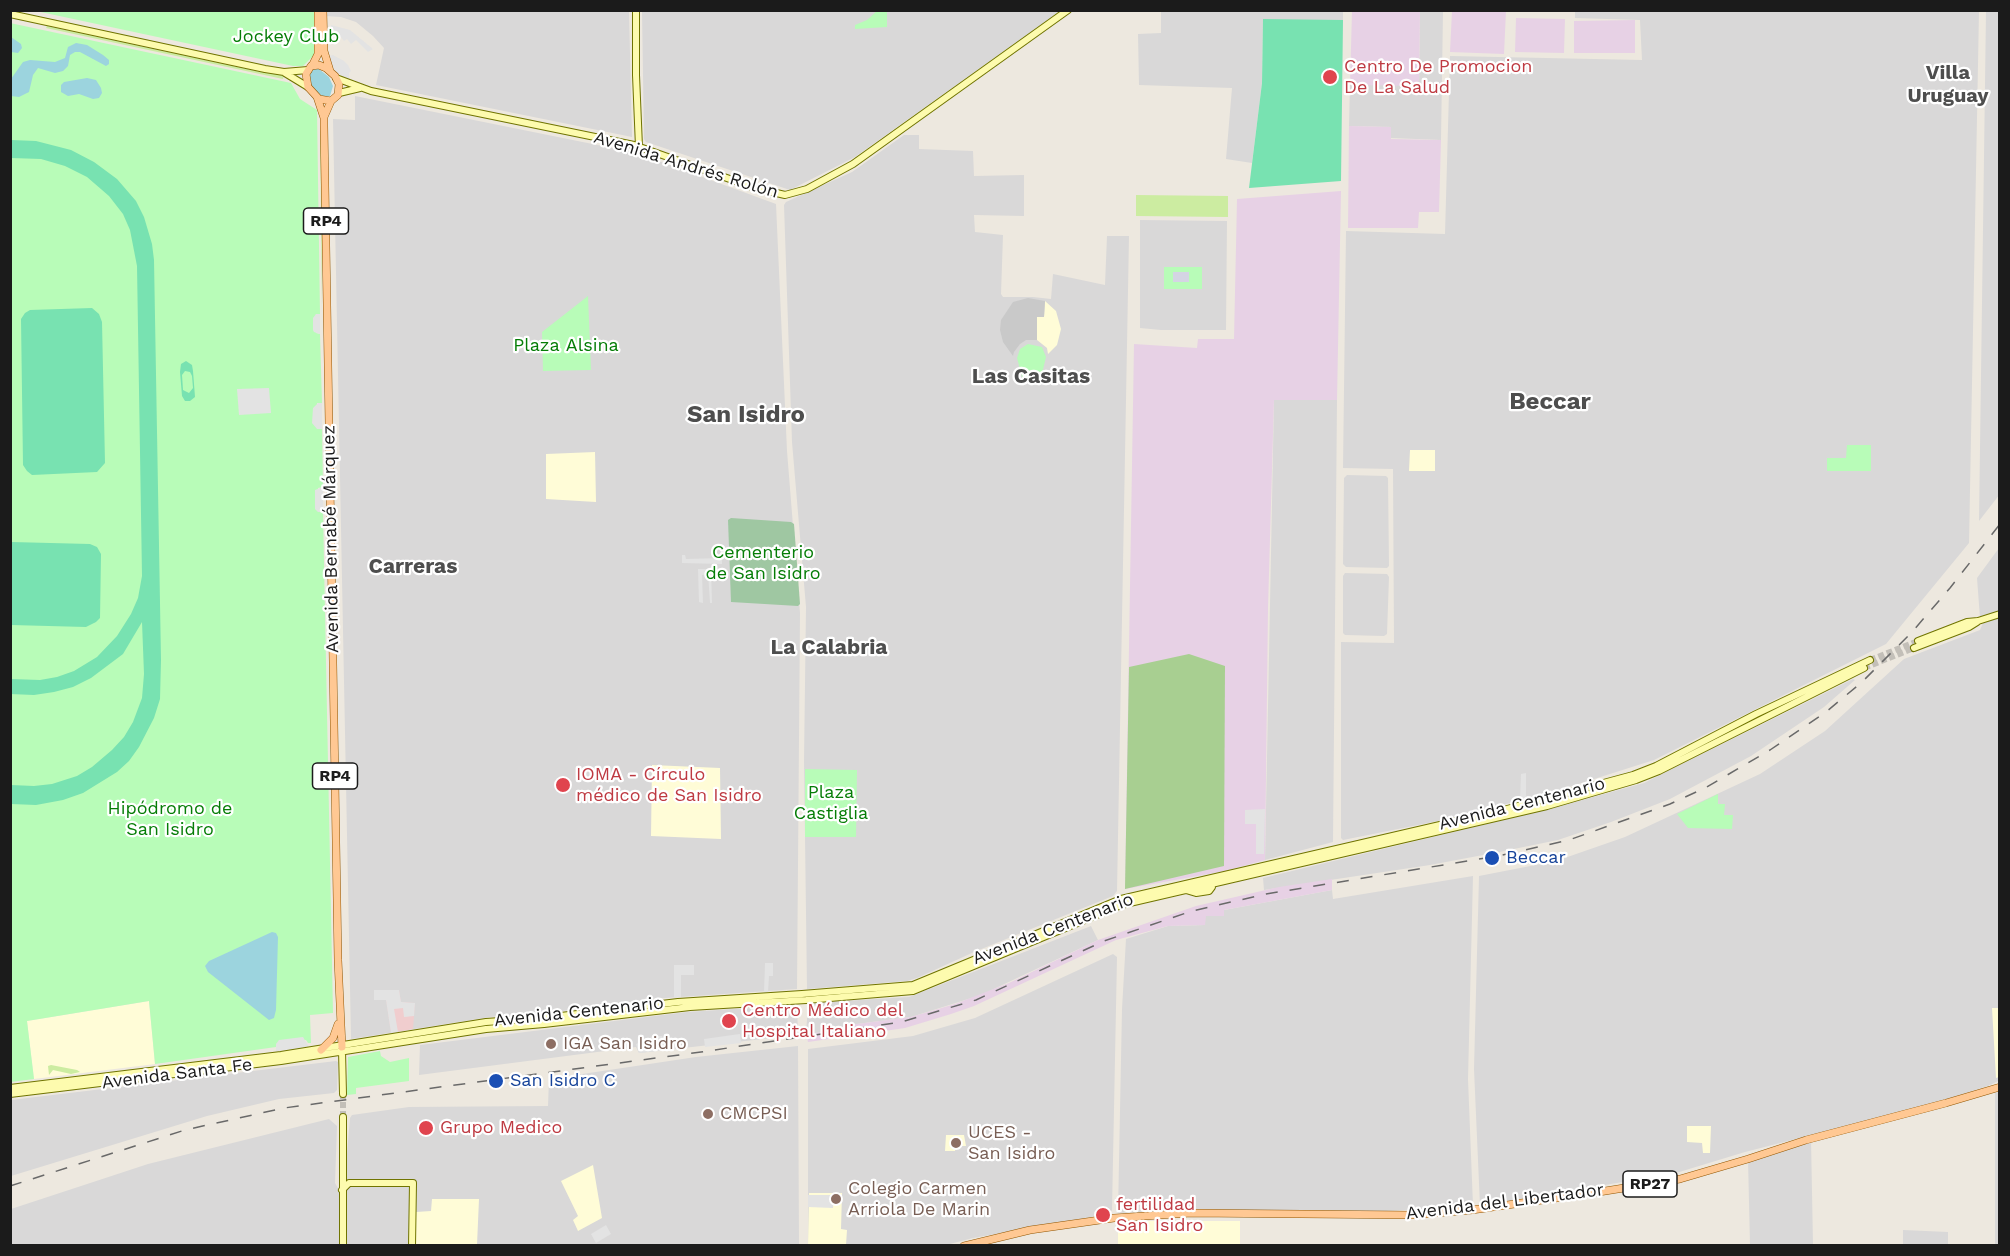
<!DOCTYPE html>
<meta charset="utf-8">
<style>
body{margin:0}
#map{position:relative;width:2010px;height:1256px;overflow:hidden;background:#ede8df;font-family:"Work Sans",sans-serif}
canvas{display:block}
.frame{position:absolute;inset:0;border:12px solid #1b1b1b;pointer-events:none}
</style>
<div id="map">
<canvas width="2010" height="1256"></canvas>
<div class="frame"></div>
</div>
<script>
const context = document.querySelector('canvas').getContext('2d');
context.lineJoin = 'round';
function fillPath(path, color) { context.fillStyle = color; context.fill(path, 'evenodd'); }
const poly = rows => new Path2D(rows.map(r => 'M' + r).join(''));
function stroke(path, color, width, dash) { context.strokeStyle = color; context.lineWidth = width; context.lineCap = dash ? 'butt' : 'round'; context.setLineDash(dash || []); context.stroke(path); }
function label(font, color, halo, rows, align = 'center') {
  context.font = font + ' "Work Sans",sans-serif'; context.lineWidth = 4.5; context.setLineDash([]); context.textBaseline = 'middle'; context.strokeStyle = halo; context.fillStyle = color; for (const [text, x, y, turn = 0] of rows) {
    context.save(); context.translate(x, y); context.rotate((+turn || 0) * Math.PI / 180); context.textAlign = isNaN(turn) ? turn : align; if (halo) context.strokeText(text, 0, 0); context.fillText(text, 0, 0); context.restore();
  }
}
const residential = poly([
 [1999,10,2000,494,1979,521,1986,11],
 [325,11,629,11,632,137,376,85,384,48,373,36,356,22,341,17,325,16],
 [642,11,1060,11,855,157,790,190,646,142,644,139],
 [1161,11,1343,11,1343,20,1263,20,1262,83,1252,163,1226,159,1232,88,1139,85,1138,34,1161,33],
 [1420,11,1443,11,1441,140,1391,138,1391,127,1349,126,1350,85,1419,85],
 [1575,11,1979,11,1969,543,1886,644,1654,760,1550,793,1438,821,1343,840,1341,838,1341,642,1394,643,1393,469,1343,468,1346,231,1445,234,1450,56,1642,60,1640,20,1575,18],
 [355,96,637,153,776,204,787,451,800,613,797,989,651,999,540,1014,490,1017,351,1039,333,119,355,120],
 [904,135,919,135,919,149,973,151,974,176,1024,175,1024,216,974,215,975,232,1003,235,1001,294,1003,297,1033,297,1051,299,1053,274,1105,285,1107,236,1129,236,1117,891,1113,896,974,952,917,978,907,981,807,989,804,761,806,607,792,442,784,205,786,202,852,172],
 [1140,220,1227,221,1226,330,1161,330,1140,328],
 [1274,400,1337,400,1333,842,1265,860],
 [1347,475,1386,476,1388,478,1389,566,1387,568,1346,567,1343,564,1344,478],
 [1999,548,1999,611,1980,618,1977,578],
 [1345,573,1387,574,1389,577,1387,634,1384,636,1345,635,1343,633,1343,576],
 [1999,617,2000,1080,1988,1086,1921,1107,1745,1152,1676,1173,1480,1206,1474,1069,1479,876,1556,861,1625,837,1760,774,1825,731,1904,659,1980,630,1983,623],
 [1853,679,1855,680,1824,707,1751,756,1670,799,1611,822,1558,840,1499,852,1430,865,1264,890,1263,878,1557,807,1644,783],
 [1473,876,1468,1079,1473,1206,1388,1211,1187,1210,1118,1213,1122,1009,1126,939,1168,926,1205,925,1205,916,1224,916,1224,910,1332,890,1333,899],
 [1091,926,1098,940,981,995,911,1017,849,1025,849,1029,806,1034,808,1005,811,1003,909,997],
 [1113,954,1117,957,1112,1210,1109,1214,973,1238,946,1245,808,1246,808,1049,913,1036,975,1018],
 [797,1005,798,1035,639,1053,636,1047,419,1075,420,1045,687,1012],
 [798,1046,799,1245,345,1246,344,1189,350,1118,352,1115,409,1107,548,1106,549,1079,696,1057],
 [336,1061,338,1062,337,1090,334,1093,279,1099,207,1116,11,1176,11,1100],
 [1999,1092,2000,1245,1995,1246,1995,1093],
 [329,1119,337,1126,335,1183,339,1190,339,1245,11,1245,11,1209,148,1164],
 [1811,1139,1813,1245,1750,1245,1748,1159],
 [1903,1230,1948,1232,1948,1245,1903,1245]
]);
const commercial = poly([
 [374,990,399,990,401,1002,415,1003,413,1029,391,1033,386,999,374,1000]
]);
const industrial = poly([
 [1352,11,1420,11,1419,86,1350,85],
 [1452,11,1506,11,1504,54,1450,52],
 [1516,18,1565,19,1564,53,1515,52],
 [1635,20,1635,53,1574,53,1574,21],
 [1349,126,1391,127,1391,139,1441,140,1439,212,1419,212,1418,228,1348,228],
 [1341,191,1337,400,1274,400,1268,608,1265,860,1225,871,1125,889,1134,344,1197,348,1198,339,1234,339,1237,199],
 [1332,879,1332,890,1224,910,1224,916,1206,916,1205,925,1168,926,1116,940,974,1006,951,1014,905,1028,808,1042,806,1034,849,1029,849,1025,911,1017,955,1004,1009,983,1098,940,1196,906,1279,887]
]);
const education = poly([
 [1045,301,1056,311,1061,329,1057,345,1048,354,1047,348,1037,340,1037,317,1044,317],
 [1410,450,1435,450,1435,471,1409,471],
 [595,452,596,502,546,499,546,454],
 [652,765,720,768,721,839,651,836],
 [149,1001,155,1064,34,1079,27,1021],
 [1992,1008,1999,1008,1999,1077,1996,1078],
 [1687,1126,1711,1126,1710,1153,1703,1153,1702,1143,1687,1142],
 [946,1135,964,1135,966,1146,956,1146,955,1151,945,1151],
 [593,1165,602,1218,578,1231,573,1220,578,1216,561,1181],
 [809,1193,842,1193,841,1229,847,1230,846,1245,808,1246],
 [432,1199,479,1199,477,1245,415,1245,416,1212,431,1211],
 [1118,1221,1240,1221,1240,1245,1118,1246]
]);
const religious = poly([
 [1028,298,1045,301,1044,317,1037,317,1037,340,1026,340,1020,344,1014,352,1013,356,1003,342,1000,330,1001,320,1013,302]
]);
const grass = poly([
 [47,26,261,72,268,71,284,75,283,79,46,28],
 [320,120,322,120,322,313],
 [1136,195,1228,196,1228,217,1136,216],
 [51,1065,77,1070,80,1072,71,1074,53,1070,49,1075,48,1066]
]);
const forest = poly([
 [1189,654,1225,666,1224,866,1125,889,1129,667]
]);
const cemetery = poly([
 [731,518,791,522,794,524,800,604,798,606,731,602,728,520]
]);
const park = poly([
 [878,10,887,11,887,27,855,29,855,25,867,20],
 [36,11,314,11,315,54,303,66,293,66],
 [10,23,291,83,300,99,317,110,320,314,316,314,316,333,320,334,322,403,317,403,317,429,322,429,323,487,318,488,318,512,323,512,333,1013,310,1015,311,1043,308,1043,306,1040,276,1044,276,1047,155,1064,149,1001,27,1021,34,1079,11,1082],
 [1164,267,1202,267,1202,289,1164,289],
 [588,296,591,370,543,371,542,332],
 [1028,344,1042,347,1046,357,1041,378,1031,384,1023,380,1017,358,1020,349],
 [1847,445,1871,445,1871,471,1827,471,1827,458,1846,458],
 [805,769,857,770,856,837,805,837],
 [1718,794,1718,804,1725,804,1724,815,1733,815,1732,829,1688,828,1677,814],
 [380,1051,381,1056,390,1062,409,1058,409,1081,356,1088,356,1094,347,1095,348,1057]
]);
const pitch = poly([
 [1263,19,1343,20,1341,181,1249,188,1262,83],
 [11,140,36,141,71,150,94,162,117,179,136,201,144,217,152,244,154,260,161,660,160,699,154,718,139,747,129,761,117,772,83,793,63,800,36,805,11,804,11,785,34,786,52,784,77,776,92,767,112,750,124,737,133,722,142,698,144,674,142,622,123,654,91,678,73,687,54,692,34,695,10,694,11,679,40,680,57,677,74,671,97,657,117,636,131,614,138,598,142,576,137,266,130,230,123,214,109,196,87,177,65,166,41,159,11,158],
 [92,308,99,314,102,322,105,463,97,472,32,475,27,471,23,465,21,319,25,313,30,310],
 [186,361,192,365,193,371,195,397,190,401,185,401,182,396,180,372,181,364],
 [185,371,190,372,192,376,193,388,189,393,183,390,182,375],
 [11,542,90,544,97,547,101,554,100,618,96,622,86,627,11,625]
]);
const parking = poly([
 [331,25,350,30,373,49,368,52,356,40,351,44,347,39,344,41,336,31,331,30],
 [333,55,344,61,348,65,351,71,349,73,349,81,336,72,332,66,329,56],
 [316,314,320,314,320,334,314,332,313,330,313,318],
 [269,388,271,413,239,415,237,389],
 [318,403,322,403,322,429,317,429,312,423,313,408],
 [323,487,323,512,318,512,315,509,315,490],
 [682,555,685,555,686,559,722,558,722,564,682,563],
 [698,569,711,569,712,603,710,603,708,574,702,575,703,603,699,602],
 [1526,773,1526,801,1520,800,1521,774],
 [1265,809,1264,854,1256,854,1256,824,1245,824,1245,810],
 [765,963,773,963,773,976,769,976,768,992,764,993],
 [674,965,694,965,694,975,681,975,681,997,674,997],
 [374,990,399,990,401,1002,415,1003,414,1016,404,1017,403,1008,394,1009,398,1032,391,1033,386,1000,374,1000],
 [740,1034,741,1043,705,1047,704,1039],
 [662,1036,665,1050,639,1053,636,1044,652,1037],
 [303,1037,309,1047,276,1051,276,1044,279,1040],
 [808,1195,834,1195,833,1208,808,1207],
 [606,1225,611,1234,596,1243,591,1234]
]);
const plaza = poly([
 [1173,272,1189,272,1189,282,1173,282]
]);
const water = poly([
 [11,37,21,44,22,48,18,53,11,52],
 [76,43,87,45,103,55,109,60,109,64,106,66,80,52,75,52,70,55,68,66,63,71,55,73,38,68,33,75,29,92,19,97,11,96,11,79,23,62,30,60,55,62,65,58,68,47],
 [311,69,319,69,329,77,333,86,330,96,322,96,312,89,307,77],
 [87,78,96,80,101,88,102,93,99,98,93,99,79,94,68,96,61,92,61,85,64,82],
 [272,932,276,933,278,937,276,1010,274,1018,269,1020,208,972,205,966,209,961]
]);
const secondaryTunnel = poly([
 [1870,660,1918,641],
 [1864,668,1914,648],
 [343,1117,343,1094]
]);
const secondary = poly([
 [636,10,636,75,639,147],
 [10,14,265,69,284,72,308,70],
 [285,73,308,87],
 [336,78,371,91,634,145,755,188,785,195,807,189,853,164,1068,10],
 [339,93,360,88],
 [1918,641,1967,622,1978,621,2000,614],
 [1914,648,1969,627,1977,622],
 [1186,890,1196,893,1209,891,1212,887,1210,881],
 [342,1050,343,1094],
 [10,1088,281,1055,486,1022,544,1018,678,1002,802,994,913,985,1121,899,1496,812,1633,775,1656,766,1756,714,1870,660],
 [10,1094,281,1061,486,1029,544,1024,690,1007,806,1000,913,991,1121,905,1547,806,1636,780,1659,771,1864,668],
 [342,1190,349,1183,413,1183,412,1246],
 [343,1246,343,1117]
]);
const primary = poly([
 [323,10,324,51,330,71],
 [312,66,318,54,318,10],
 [317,97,324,118,324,126,338,960,342,1047],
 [324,117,331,101,338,95,339,84,335,76,326,68,319,65,311,66,306,74,308,87,319,99,331,101],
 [321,1050,333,1038,338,1024],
 [964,1246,1030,1230,1114,1218,1191,1213,1413,1215,1472,1210,1599,1192,1680,1179,1748,1159,1806,1140,1946,1103,2000,1087]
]);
const rail = poly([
 [10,1186,185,1130,284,1108,701,1052,901,1022,976,1000,1104,941,1192,911,1266,894,1498,856,1569,840,1670,804,1705,788,1770,750,1826,712,1862,682,1912,632,1950,588,2000,524]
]);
const markers = [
 [1330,77,8,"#e0444e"],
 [563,785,8,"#e0444e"],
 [1492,858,8,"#1a4fb4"],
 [729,1021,8,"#e0444e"],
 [551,1044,6,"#8d6e63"],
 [496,1081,8,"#1a4fb4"],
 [708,1114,6,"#8d6e63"],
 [426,1128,8,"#e0444e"],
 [956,1143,6,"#8d6e63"],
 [836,1199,6,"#8d6e63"],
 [1103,1215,8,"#e0444e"]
];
const shields = [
 [326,221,45],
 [335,776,45],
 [1650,1184,54]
];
const shieldNames = [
 ["RP4",326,221],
 ["RP4",335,776],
 ["RP27",1650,1184]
];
const parkNames = [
 ["Jockey Club",286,37],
 ["Plaza Alsina",566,346],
 ["Cementerio",763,553],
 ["de San Isidro",763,574],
 ["Plaza",831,793],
 ["Castiglia",831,814],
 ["Hipódromo de",170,809],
 ["San Isidro",170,830]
];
const healthNames = [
 ["Centro De Promocion",1344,67],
 ["De La Salud",1344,88],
 ["IOMA - Círculo",576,775],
 ["médico de San Isidro",576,796],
 ["Centro Médico del",742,1011],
 ["Hospital Italiano",742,1032],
 ["Grupo Medico",440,1128],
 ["fertilidad",1116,1205],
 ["San Isidro",1116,1226]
];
const streetNames = [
 ["Avenida Andrés Rolón",686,165,17],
 ["Avenida Bernabé Márquez",331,539,-91],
 ["Avenida Centenario",1522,804,-14],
 ["Avenida Centenario",1053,929,-21],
 ["Avenida Centenario",579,1012,-6],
 ["Avenida Santa Fe",177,1074,-7],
 ["Avenida del Libertador",1505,1202,-7]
];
const transitNames = [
 ["Beccar",1506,858],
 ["San Isidro C",510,1081]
];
const educationNames = [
 ["IGA San Isidro",563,1044],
 ["CMCPSI",720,1114],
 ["UCES -",968,1133],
 ["San Isidro",968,1154],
 ["Colegio Carmen",848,1189],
 ["Arriola De Marin",848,1210]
];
const neighbourhoodNames = [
 ["Villa",1948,73],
 ["Uruguay",1948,96]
];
const quarterNames = [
 ["Las Casitas",1031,377],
 ["Carreras",413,567],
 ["La Calabria",829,648]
];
const districtNames = [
 ["Beccar",1550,402],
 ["San Isidro",746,415]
];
fillPath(residential, '#d9d8d8');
fillPath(commercial, '#f0cdce');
fillPath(industrial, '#e7d1e5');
fillPath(education, '#fffcd7');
fillPath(religious, '#c9c9c9');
fillPath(grass, '#cceca1');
fillPath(forest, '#a8cf91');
fillPath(cemetery, '#9fc7a2');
fillPath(park, '#b8fcb8');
fillPath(pitch, '#78e2b1');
fillPath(parking, '#e3e3e3');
fillPath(plaza, '#d4d5e3');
fillPath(water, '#9cd4de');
stroke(secondaryTunnel, '#c3bfb8', 6, [6, 3]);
stroke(secondary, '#707400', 8);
stroke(primary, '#925600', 8);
stroke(secondary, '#fdfbae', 6);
stroke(primary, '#ffc893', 7);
stroke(rail, '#696969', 1.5, [12, 12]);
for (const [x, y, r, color] of markers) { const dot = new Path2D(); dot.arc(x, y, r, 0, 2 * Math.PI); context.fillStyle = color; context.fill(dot); stroke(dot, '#fff', 2); }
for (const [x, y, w] of shields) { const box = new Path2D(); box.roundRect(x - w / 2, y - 13, w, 26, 4.5); context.fillStyle = '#fff'; context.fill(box); stroke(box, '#1b1b1b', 1.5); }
label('bold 16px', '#1b1b1b', null, shieldNames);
label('18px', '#057d06', '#fff', parkNames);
label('18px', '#be3a42', '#fff', healthNames, 'left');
label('18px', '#1b1b1b', '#fff', streetNames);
label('18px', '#164399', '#fff', transitNames, 'left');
label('18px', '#785e54', '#fff', educationNames, 'left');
label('bold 20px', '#4e4e4e', '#fff', neighbourhoodNames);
label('bold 21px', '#4e4e4e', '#fff', quarterNames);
label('bold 24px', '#4e4e4e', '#fff', districtNames);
</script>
